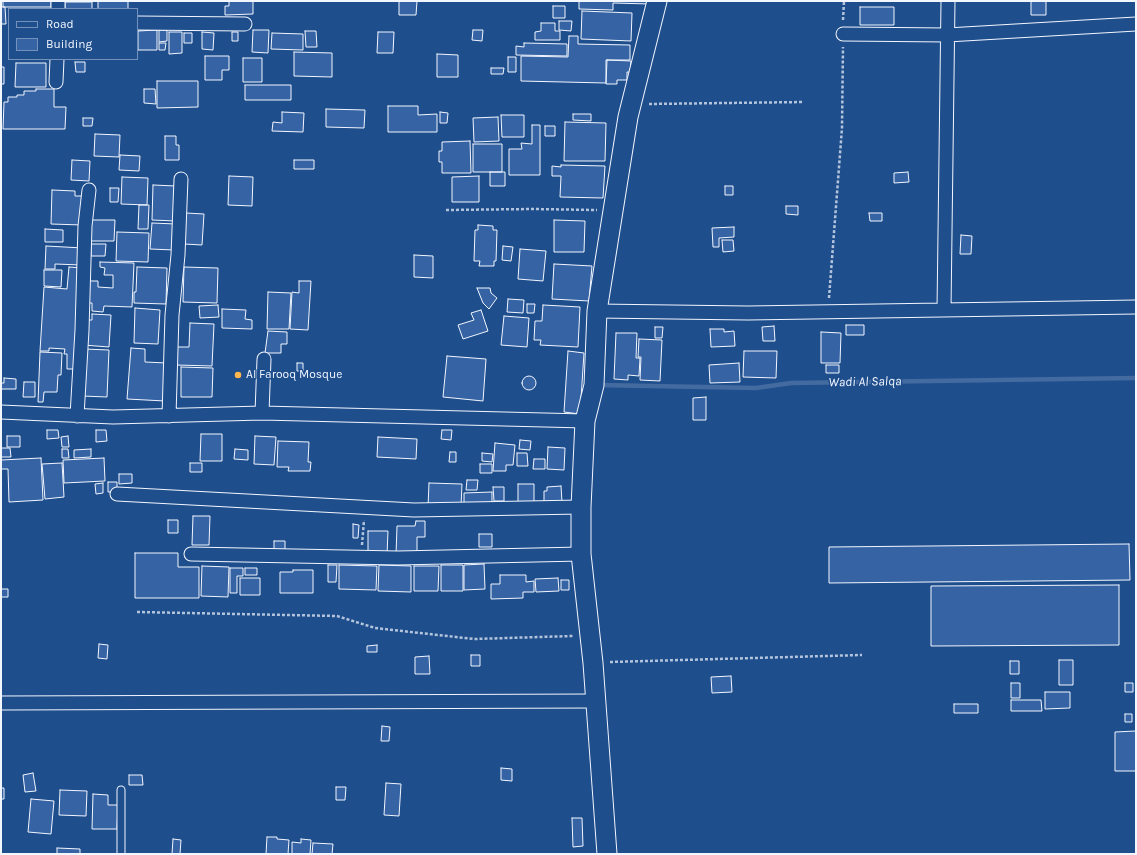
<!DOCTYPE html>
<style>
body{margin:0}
#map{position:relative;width:1137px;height:855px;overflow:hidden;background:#1f4e8c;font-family:Karla,sans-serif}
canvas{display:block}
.frame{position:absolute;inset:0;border:2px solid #f2f6ff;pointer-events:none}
.legend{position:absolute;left:8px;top:8px;width:130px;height:52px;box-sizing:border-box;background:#1f4e8c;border:1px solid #7391ba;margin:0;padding:5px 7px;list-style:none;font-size:12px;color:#f2f6ff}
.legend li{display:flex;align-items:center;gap:8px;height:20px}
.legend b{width:20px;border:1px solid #7391ba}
</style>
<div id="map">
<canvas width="1137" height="855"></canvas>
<div class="frame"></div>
<ul class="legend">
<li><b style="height:5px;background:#1f4e8c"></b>Road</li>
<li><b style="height:11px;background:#3563a3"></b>Building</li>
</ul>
</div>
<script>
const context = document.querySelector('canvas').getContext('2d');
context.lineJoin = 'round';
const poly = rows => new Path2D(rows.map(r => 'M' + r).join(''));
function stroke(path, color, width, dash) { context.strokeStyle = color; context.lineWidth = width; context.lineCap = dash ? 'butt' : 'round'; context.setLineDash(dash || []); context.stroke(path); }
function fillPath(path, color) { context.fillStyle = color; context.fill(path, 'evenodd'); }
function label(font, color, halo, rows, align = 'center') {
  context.font = font + ' Karla,sans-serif'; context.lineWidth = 3; context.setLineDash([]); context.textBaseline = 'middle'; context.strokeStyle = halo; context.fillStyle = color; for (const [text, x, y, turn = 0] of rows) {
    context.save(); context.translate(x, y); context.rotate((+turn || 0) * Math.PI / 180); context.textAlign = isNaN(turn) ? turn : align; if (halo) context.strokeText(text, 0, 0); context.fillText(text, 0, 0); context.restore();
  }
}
const stream = poly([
 [598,385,756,388,791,383,1136,378]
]);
const building = poly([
 [3,1,51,1,51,7,3,7,3,1],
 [98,1,128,1,128,9,98,9,98,1],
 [229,1,253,1,253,14,225,15,225,6,229,6,229,1],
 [399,1,417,1,416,15,399,15,399,1],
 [579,1,650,1,650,4,613,3,613,10,579,9,579,1],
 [1031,1,1046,1,1046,15,1031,15,1031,1],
 [65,2,92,2,92,9,65,9,65,2],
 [1,4,2,7,5,7,6,24,1,24,1,4],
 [553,6,565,6,565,18,553,18,553,6],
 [860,7,894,7,894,25,860,25,860,7],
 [582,11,632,13,631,41,581,39,582,11],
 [559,21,572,21,571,31,559,30,559,21],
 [541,23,555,23,555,31,560,31,560,40,535,40,535,32,541,31,541,23],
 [157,30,157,50,138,50,138,31,157,30],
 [159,30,167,30,167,41,159,42,159,30],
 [253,30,269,30,268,53,252,52,253,30],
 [473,30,483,30,482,41,472,40,473,30],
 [305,31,316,31,317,47,306,47,305,31],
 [169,32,182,32,182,53,169,54,169,32],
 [202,32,214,33,213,50,202,49,202,32],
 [232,32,238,32,238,41,232,41,232,32],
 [378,32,394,32,393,53,377,53,378,32],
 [184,33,192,33,192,43,184,43,184,33],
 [272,33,303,34,303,50,271,49,272,33],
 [569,36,578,36,578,44,630,45,630,60,606,60,606,83,521,81,521,56,568,57,569,36],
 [159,43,166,43,165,50,159,50,159,43],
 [524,43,567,44,567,56,516,55,516,46,524,47,524,43],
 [294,52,332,53,332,77,294,76,294,52],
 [437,54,458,55,458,77,437,77,437,54],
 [205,56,229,56,229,70,222,70,222,80,205,80,205,56],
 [508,57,516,57,516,72,508,72,508,57],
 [243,58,262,58,262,82,243,82,243,58],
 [607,60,631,61,630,72,627,72,627,80,617,80,617,84,606,84,607,60],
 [75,62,85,62,85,72,76,72,75,62],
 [16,63,46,63,46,87,15,87,16,63],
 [1,67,4,67,4,84,1,84,1,67],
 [491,68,504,68,503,74,491,74,491,68],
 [157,81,198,81,198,107,157,108,157,81],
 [245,85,291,85,291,100,245,100,245,85],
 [36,89,54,89,54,107,66,107,65,129,3,129,4,102,8,102,8,97,17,97,17,95,24,95,24,91,36,91,36,89],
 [144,89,155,89,156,104,144,103,144,89],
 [388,106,418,106,418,115,437,114,437,132,388,132,388,106],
 [326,109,365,110,364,128,326,127,326,109],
 [282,112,304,113,303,132,272,131,273,122,282,123,282,112],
 [440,112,448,113,447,123,440,123,440,112],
 [573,114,591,114,591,121,573,120,573,114],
 [501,115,524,115,524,137,502,137,501,115],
 [498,117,499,141,474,142,473,118,498,117],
 [83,118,93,118,92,126,83,126,83,118],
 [565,122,606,123,605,161,564,161,565,122],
 [532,125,540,125,540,175,509,175,509,149,522,149,521,143,532,144,532,125],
 [545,126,555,126,555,136,545,136,545,126],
 [95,134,120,135,119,157,94,156,95,134],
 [165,136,176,136,176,145,179,145,179,160,165,160,165,136],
 [470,141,471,173,442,173,442,162,439,162,439,151,442,151,442,142,470,141],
 [473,144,502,144,502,172,473,172,473,144],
 [120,155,140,156,139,171,119,170,120,155],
 [72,160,90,161,89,181,71,180,72,160],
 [294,160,314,160,314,169,294,169,294,160],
 [561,165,605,166,603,198,560,197,561,176,552,176,552,166,561,167,561,165],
 [490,172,505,172,505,186,490,186,490,172],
 [908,172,909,182,894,183,894,173,908,172],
 [229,176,253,177,252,206,228,205,229,176],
 [479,176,479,202,452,202,452,177,479,176],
 [122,177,148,178,147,205,121,204,122,177],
 [153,185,176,186,175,221,152,220,153,185],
 [725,186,733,186,733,195,725,195,725,186],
 [110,188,119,188,118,202,110,202,110,188],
 [52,190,75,191,75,196,83,196,82,225,51,224,52,190],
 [139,205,149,205,148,229,138,229,139,205],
 [786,206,798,206,798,215,786,214,786,206],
 [186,213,204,214,202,245,184,244,186,213],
 [869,213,882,213,882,221,870,221,869,213],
 [91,220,115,220,114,241,91,241,91,220],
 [554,220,585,221,584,252,554,252,554,220],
 [152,223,176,224,174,250,150,249,152,223],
 [478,225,493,226,493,230,497,230,496,261,494,261,494,266,479,266,480,261,474,261,475,230,478,230,478,225],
 [734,227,734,237,719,238,719,247,713,247,712,228,734,227],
 [45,229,63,230,63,242,45,242,45,229],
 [117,232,149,233,148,262,116,261,117,232],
 [961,235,972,236,971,254,960,254,961,235],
 [722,240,733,240,734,251,723,252,722,240],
 [91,244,106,244,105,256,91,256,91,244],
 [46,246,83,248,82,265,55,264,55,269,45,269,46,246],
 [503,246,513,247,511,261,502,260,503,246],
 [520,249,546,251,543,281,518,279,520,249],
 [414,255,433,256,433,278,414,277,414,255],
 [100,262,134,263,132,307,104,306,103,312,92,311,92,303,86,303,87,281,98,281,98,287,113,288,113,275,104,275,105,268,100,267,100,262],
 [554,264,592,266,589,301,552,299,554,264],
 [69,267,83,268,76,369,67,369,67,354,64,354,65,349,49,348,49,351,40,351,44,287,67,289,69,267],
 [137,267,167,268,166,304,134,303,134,292,136,292,137,267],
 [184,267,218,268,217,303,183,302,184,267],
 [44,270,62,270,61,287,44,286,44,270],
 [299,281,311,281,308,330,290,329,292,292,299,293,299,281],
 [477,288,490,288,491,293,497,298,489,309,483,303,477,288],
 [268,292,291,293,289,329,267,329,268,292],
 [508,299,524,300,523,313,507,312,508,299],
 [527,304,535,304,534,313,527,313,527,304],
 [218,305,219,317,200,318,199,306,218,305],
 [543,305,580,307,578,347,540,345,541,340,534,340,535,321,542,321,543,305],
 [135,308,160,310,158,344,134,343,135,308],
 [222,309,246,310,245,319,252,320,252,329,222,328,222,309],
 [481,310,488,331,463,339,458,325,474,320,471,313,481,310],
 [92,314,111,315,109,347,83,345,85,320,92,320,92,314],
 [504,316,529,318,527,347,501,345,504,316],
 [190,323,214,324,212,366,176,365,177,347,189,347,190,323],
 [846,325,864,325,864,335,846,335,846,325],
 [774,326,775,341,763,341,762,327,774,326],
 [655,327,663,327,662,338,655,338,655,327],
 [710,329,724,329,724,332,734,331,735,346,711,347,710,329],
 [268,331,287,332,287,344,281,344,281,353,265,353,268,331],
 [821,332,841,333,840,363,821,363,821,332],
 [616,333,637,333,636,358,640,358,639,376,628,375,628,380,614,379,616,333],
 [639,339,662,340,660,381,640,380,641,357,638,357,639,339],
 [131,348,145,349,145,362,167,363,165,401,127,399,131,348],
 [84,349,109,350,107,397,82,396,84,349],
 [568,351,584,353,580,414,564,412,568,351],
 [744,351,777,351,776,378,743,377,744,351],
 [40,352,62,353,61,375,58,375,57,392,44,392,43,402,38,402,40,352],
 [447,356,486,359,483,401,443,397,447,356],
 [297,363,303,363,303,371,297,371,297,363],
 [739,363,740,382,710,383,709,365,739,363],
 [826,365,839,365,839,373,826,373,826,365],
 [181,367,213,368,212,397,181,397,181,367],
 '522 383a7 7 0 1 1 14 0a7 7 0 1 1-14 0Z',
 [4,378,16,379,16,389,1,389,1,383,4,383,4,378],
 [24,382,35,382,35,397,23,397,24,382],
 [706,397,706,420,693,420,693,398,706,397],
 [47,430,58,430,59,438,47,439,47,430],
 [96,430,106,430,107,441,96,442,96,430],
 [442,430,452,430,451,440,441,439,442,430],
 [201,434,222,434,222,461,200,461,201,434],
 [7,436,20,436,20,447,7,447,7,436],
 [68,436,69,447,62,447,61,437,68,436],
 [255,436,276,437,274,465,254,464,255,436],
 [378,437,417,439,416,459,377,457,378,437],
 [520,440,531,441,530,450,519,449,520,440],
 [278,441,309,442,308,462,311,462,310,471,288,471,289,467,277,467,278,441],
 [495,443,515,445,513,465,506,465,506,471,493,471,495,443],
 [548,447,565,448,564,470,547,469,548,447],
 [1,448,10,448,11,457,1,457,1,448],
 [62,449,68,449,69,458,62,458,62,449],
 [91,449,91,457,74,458,74,450,91,449],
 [235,449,248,450,248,460,234,459,235,449],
 [450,452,456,452,456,462,449,462,450,452],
 [482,453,493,454,492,462,482,461,482,453],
 [517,453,527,453,528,466,517,466,517,453],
 [41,458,43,500,9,502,8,469,1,469,1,460,41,458],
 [104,458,105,481,64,483,63,460,104,458],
 [534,459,545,459,545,469,533,469,534,459],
 [62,463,64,497,45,499,42,464,62,463],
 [190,463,202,463,202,472,190,472,190,463],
 [480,464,492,464,492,473,480,473,480,464],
 [119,474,132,474,132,483,119,484,119,474],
 [467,480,478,480,477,490,466,490,467,480],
 [108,482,117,482,117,492,108,492,108,482],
 [103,483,103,493,96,494,95,484,103,483],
 [429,483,462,484,461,507,428,507,429,483],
 [518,484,534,484,534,503,518,503,518,484],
 [561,486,562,502,544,502,544,491,547,491,547,487,561,486],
 [493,487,504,487,504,501,494,501,493,487],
 [492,492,492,506,464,506,464,493,492,492],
 [193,516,210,516,209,545,192,545,193,516],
 [168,520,178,520,178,533,168,533,168,520],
 [416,521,425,521,425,537,417,537,417,555,396,555,397,526,415,526,416,521],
 [353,524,359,525,358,538,353,538,353,524],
 [368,531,388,531,387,555,368,555,368,531],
 [479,534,492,534,492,547,479,547,479,534],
 [274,541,285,541,285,554,274,554,274,541],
 [1129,544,1130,580,829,583,829,547,1129,544],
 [135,553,178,553,178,567,199,567,199,598,135,598,135,553],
 [484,564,485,589,464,590,464,565,484,564],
 [328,565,337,565,336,582,328,582,328,565],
 [339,565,377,566,376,590,339,589,339,565],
 [379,565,411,566,411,592,378,591,379,565],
 [441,565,463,565,463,591,441,591,441,565],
 [202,566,229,567,228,597,201,596,202,566],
 [414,566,439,566,438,591,414,591,414,566],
 [230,568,243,568,243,576,237,576,237,593,230,593,230,568],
 [245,568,257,568,257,575,245,575,245,568],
 [293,570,313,570,313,593,280,593,280,572,293,572,293,570],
 [500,575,526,575,526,582,534,581,534,592,523,592,523,598,491,599,491,584,500,584,500,575],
 [240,578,260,578,260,595,240,595,240,578],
 [558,578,559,591,536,592,535,579,558,578],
 [561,580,569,580,569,590,561,590,561,580],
 [1119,585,1119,645,931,646,931,586,1119,585],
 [1,589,8,589,8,597,1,597,1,589],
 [99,644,108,645,107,659,98,658,99,644],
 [377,645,377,652,367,652,367,646,377,645],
 [471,655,480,655,480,666,471,666,471,655],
 [429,656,430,674,415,674,415,657,429,656],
 [1059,660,1073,660,1073,685,1059,685,1059,660],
 [1010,661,1019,661,1019,674,1010,674,1010,661],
 [731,676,732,692,712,693,711,677,731,676],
 [1011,683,1020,683,1020,698,1011,698,1011,683],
 [1125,683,1133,683,1133,692,1125,692,1125,683],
 [1045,692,1070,692,1070,708,1045,709,1045,692],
 [1011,700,1041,700,1042,711,1011,711,1011,700],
 [954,704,978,704,978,713,954,713,954,704],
 [1125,714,1132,714,1132,722,1125,722,1125,714],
 [382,726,390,727,389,741,381,741,382,726],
 [1136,731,1136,771,1115,771,1115,732,1136,731],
 [501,768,512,769,512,781,501,780,501,768],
 [33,773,36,791,25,792,23,775,33,773],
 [129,775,142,775,143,785,129,785,129,775],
 [386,783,401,784,399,816,384,815,386,783],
 [336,787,346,787,345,800,336,800,336,787],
 [1,788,4,788,4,799,1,799,1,788],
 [60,790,87,791,86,816,59,815,60,790],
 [93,794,108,795,108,805,118,805,117,829,92,829,93,794],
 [31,799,54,801,51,834,28,832,31,799],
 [572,818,582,818,583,846,573,847,572,818],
 [267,837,277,837,277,839,289,840,288,854,266,854,267,837],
 [173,839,181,840,180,854,172,854,173,839],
 [301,839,311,840,310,854,292,854,292,842,301,843,301,839],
 [313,843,333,844,332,854,312,854,313,843],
 [57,848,80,849,80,854,57,854,57,848]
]);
const path = poly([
 [843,20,844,1],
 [649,104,804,102],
 [446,210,532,209,597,210],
 [829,298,842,128,843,47],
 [362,545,364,520],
 [137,612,337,616,375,628,474,639,573,636],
 [610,662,862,655]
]);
const lane = poly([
 [121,854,121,790]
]);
const street = poly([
 [58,1,58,9],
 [137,23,245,24],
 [843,34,947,35,1136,24],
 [56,82,57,59],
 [944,310,948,1],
 [597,311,748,313,1136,307],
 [1,412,113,417,262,413,585,421],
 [262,413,264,359],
 [77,416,82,330,85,226,89,190],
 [169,416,172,315,178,255,181,179],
 [117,494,414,510,581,507],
 [191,554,398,558,581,554],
 [1,703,596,701]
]);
const secondary = poly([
 [607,854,593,663,581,554,581,507,585,421,594,385,597,311,628,117,657,1]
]);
const markers = [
 [238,375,4,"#ffb74d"]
];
const poiNames = [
 ["Al Farooq Mosque",246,375]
];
const waterNames = [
 ["Wadi Al Salqa",865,382,-1]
];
stroke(stream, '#446ba0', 4.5);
fillPath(building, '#3563a3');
stroke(building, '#f2f6ff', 1);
stroke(lane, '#f2f6ff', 9);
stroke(street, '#f2f6ff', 15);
stroke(secondary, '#f2f6ff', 21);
stroke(path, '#b3c4dc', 2.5, [3, 2]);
stroke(lane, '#1f4e8c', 7);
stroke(street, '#1f4e8c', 13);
stroke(secondary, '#1f4e8c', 19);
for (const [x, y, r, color] of markers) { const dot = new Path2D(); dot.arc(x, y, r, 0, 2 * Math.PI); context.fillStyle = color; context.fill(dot); stroke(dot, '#1f4e8c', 1.5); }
label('12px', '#f2f6ff', '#1f4e8c', poiNames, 'left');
label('italic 13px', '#f2f6ff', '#1f4e8c', waterNames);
</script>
